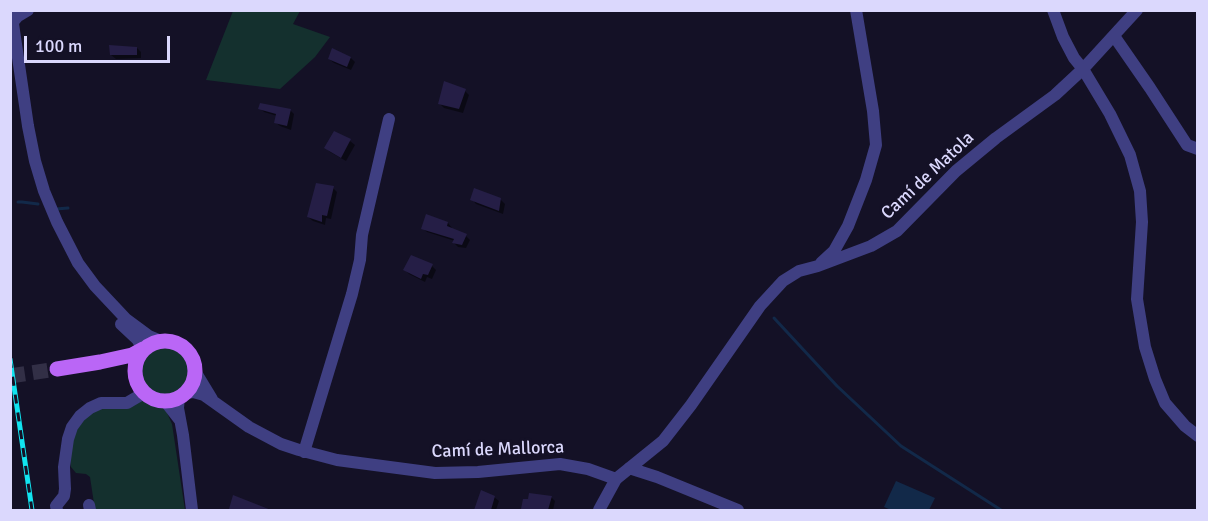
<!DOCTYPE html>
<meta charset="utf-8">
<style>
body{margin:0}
#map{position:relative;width:1208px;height:521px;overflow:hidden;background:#141126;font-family:Signika,sans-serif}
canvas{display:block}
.frame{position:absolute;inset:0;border:12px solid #dbd8fd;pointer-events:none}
.scale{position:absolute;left:24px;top:36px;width:146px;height:27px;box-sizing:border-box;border:3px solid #dbd8fd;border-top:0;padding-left:8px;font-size:18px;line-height:21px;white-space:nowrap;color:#dbd8fd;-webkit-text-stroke:4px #141126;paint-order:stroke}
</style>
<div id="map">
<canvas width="1208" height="521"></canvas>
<div class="frame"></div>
<div class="scale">100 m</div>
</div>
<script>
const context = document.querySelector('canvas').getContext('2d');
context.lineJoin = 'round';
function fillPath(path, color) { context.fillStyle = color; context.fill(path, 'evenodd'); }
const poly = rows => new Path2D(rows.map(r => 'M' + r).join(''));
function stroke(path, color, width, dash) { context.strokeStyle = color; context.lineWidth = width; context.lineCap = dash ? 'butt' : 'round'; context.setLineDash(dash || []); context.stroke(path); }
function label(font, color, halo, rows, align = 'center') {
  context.font = font + ' Signika,sans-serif'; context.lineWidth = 6; context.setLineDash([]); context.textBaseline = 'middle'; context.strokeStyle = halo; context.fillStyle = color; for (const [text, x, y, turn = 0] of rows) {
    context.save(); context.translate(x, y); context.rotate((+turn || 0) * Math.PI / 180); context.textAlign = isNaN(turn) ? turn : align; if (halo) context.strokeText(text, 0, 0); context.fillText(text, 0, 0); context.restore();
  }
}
const green = poly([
 [233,11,300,11,293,24,330,37,315,57,280,89,206,80],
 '137 371a28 28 0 1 1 56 0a28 28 0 1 1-56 0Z',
 [144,395,157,402,163,404,172,424,185,510,95,510,90,477,86,474,76,473,71,467,70,460,71,438,89,413]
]);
const water = poly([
 [896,481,935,498,929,510,891,510,884,507]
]);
const shadow = poly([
 [137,48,141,52,141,58,116,59,111,55],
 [333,50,351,58,355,62,351,70,334,63,329,59],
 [465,91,469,95,463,113,444,108,440,104],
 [260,108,290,110,294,114,291,130,280,126,275,122,277,116,264,112],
 [334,133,350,141,355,145,346,161,330,152,326,148],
 [333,188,337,192,331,219,326,218,325,225,313,221,308,217],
 [472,199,501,200,505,204,503,214,476,204],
 [448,223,452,228,451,229,466,236,470,240,466,248,458,247,454,243,455,241,427,232,422,228],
 [432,266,436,270,432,279,427,277,425,282,409,274,405,270],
 [482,492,494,497,499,501,496,510,476,510],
 [551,497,555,501,553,510,525,510,522,508]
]);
const stream = poly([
 [18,202,22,202,38,204],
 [56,209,68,208],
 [774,318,837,386,901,446,1001,510]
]);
const building = poly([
 [109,45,137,47,137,55,110,55],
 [332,48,351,57,347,67,328,59],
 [444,81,466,89,459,109,438,104],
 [260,103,291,109,287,126,274,123,276,114,258,109],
 [334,131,351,139,341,158,324,148],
 [316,183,334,186,327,216,322,215,322,222,307,217],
 [474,188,501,198,499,211,470,200],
 [426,214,448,222,447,226,467,234,462,245,452,243,454,239,421,229],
 [411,255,433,264,428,275,423,274,421,279,403,270],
 [481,490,495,496,491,510,474,510],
 [529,493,552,496,548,510,529,510,521,509,523,499,528,499],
 [233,495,271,510,233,510,229,509]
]);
const majorTunnel = poly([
 [10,376,57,369]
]);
const minor = poly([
 [11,10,28,126,35,161,44,191,57,222,78,263,95,286,126,319,149,336,161,341],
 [1053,10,1063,37,1074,58,1083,69,1110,114,1130,155,1140,191,1142,222,1137,299,1145,347,1155,379,1165,403,1185,426,1198,436],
 [13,22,18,16,28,10],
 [1114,36,1150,88,1187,145,1198,149],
 [821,263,834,251,848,226,866,180,876,145,873,111,856,10],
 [121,324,137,339,143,349],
 [195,371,212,399],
 [186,393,193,392,204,395,249,427,281,444,299,450,337,460,435,473,478,472,560,464,588,469,616,479],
 [179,398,178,408,183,435,192,510],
 [165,401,179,419],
 [304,452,352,294,360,260,362,235,389,119],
 [629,468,657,477,738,510],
 [89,505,90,510],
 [57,510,56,506,64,496,65,489,64,467,68,439,72,427,80,416,90,408,101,403,127,403,144,393],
 [599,510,616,479,663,441,691,405,760,306,783,281,799,271,818,266,871,246,897,231,956,171,996,138,1055,95,1083,69,1137,10]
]);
const major = poly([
 '135 371a30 30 0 1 1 60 0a30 30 0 1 1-60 0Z',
 [57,369,100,362,132,355,143,349]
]);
const rail = poly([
 [10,359,32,510]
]);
const streetNames = [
 ["Camí de Matola",928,176,-43],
 ["Camí de Mallorca",498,450,-2]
];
fillPath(green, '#14302e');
fillPath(water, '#122949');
fillPath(shadow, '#0007');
stroke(stream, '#122949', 3);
fillPath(building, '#251e46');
stroke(majorTunnel, '#322f46', 15, [15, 8]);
stroke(minor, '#3f3f82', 12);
stroke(major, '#ba66f6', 15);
stroke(rail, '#11e4f0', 5);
stroke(rail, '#141126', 3, [9]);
label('18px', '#dbd8fd', '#141126', streetNames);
</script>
